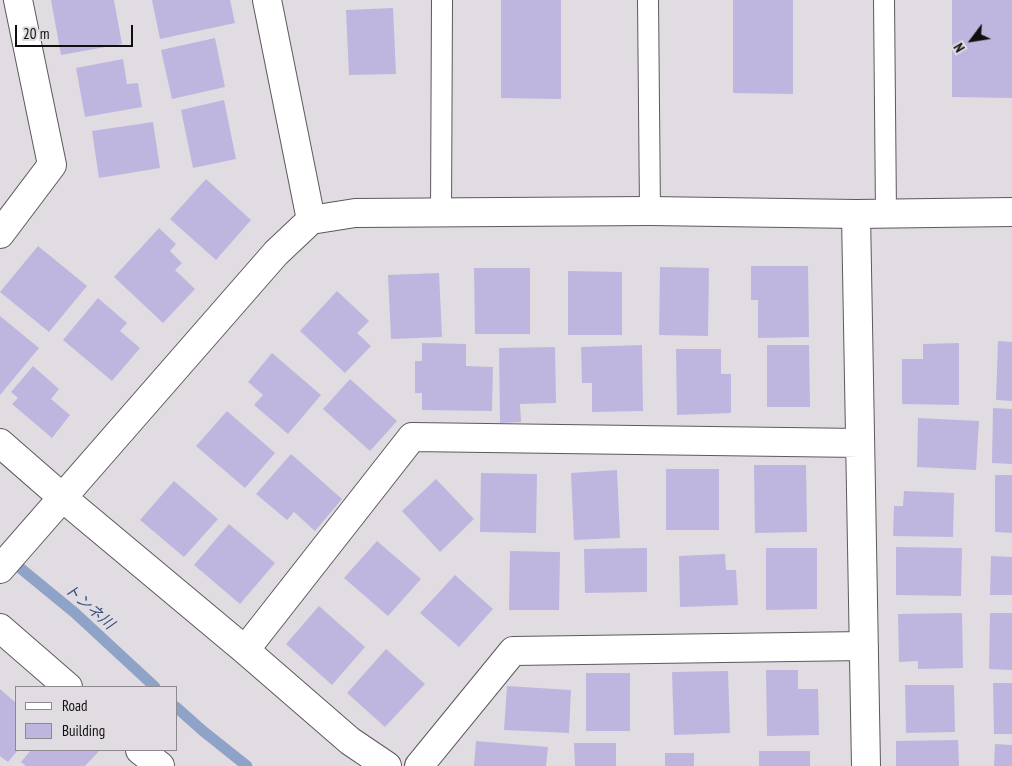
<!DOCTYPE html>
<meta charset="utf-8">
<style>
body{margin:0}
#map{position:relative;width:1012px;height:766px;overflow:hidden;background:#e1dce1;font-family:"PT Sans Narrow",sans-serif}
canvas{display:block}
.legend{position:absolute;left:15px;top:686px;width:162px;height:65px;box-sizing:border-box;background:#e1dce1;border:1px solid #8d8a8d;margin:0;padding:6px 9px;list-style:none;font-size:15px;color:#100f10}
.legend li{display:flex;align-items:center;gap:10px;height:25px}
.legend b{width:25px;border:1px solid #8d8a8d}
.north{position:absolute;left:947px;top:15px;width:50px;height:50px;-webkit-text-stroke:4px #e1dce1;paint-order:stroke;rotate:239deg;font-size:14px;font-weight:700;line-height:20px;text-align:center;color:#100f10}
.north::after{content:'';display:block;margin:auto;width:18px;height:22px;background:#100f10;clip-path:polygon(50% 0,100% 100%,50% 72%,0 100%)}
.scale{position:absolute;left:15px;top:25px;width:118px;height:22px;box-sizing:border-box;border:2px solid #100f10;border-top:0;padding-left:6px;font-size:15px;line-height:18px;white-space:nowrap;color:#100f10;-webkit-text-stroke:4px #e1dce1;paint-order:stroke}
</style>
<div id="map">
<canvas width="1012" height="766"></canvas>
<ul class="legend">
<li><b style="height:6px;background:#fff"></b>Road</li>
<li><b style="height:14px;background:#beb6df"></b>Building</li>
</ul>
<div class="north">N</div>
<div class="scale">20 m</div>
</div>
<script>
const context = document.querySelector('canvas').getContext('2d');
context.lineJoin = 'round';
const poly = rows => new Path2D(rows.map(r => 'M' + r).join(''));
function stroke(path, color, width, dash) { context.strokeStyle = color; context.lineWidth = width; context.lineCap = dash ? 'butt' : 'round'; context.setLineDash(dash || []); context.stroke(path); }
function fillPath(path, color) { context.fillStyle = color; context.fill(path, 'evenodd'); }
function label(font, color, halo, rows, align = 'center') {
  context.font = font + ' "PT Sans Narrow","Noto Sans JP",sans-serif'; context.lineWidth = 4; context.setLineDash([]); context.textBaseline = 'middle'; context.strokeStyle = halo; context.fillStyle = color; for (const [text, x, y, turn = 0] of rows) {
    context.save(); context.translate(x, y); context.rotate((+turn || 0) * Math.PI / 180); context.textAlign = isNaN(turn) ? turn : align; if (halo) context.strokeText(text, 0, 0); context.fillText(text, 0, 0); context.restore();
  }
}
const stream = poly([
 [8,558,75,613,155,687],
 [176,707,203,731,247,766]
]);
const building = poly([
 [51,0,114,0,122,44,61,55],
 [152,0,230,0,235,23,160,39],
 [501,0,561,0,561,99,501,98],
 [733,0,793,0,793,94,733,93],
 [952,0,1012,0,1012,98,952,97],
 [393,8,396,74,349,75,346,10],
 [215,38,225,87,172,99,161,50],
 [123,59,127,84,138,83,142,107,85,117,76,68],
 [224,100,236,159,193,168,181,110],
 [153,122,160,168,99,178,92,131],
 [206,179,251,220,216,260,170,219],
 [159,228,176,244,170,251,182,263,175,270,195,289,163,323,114,277],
 [38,246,87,286,49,332,0,292],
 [751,266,808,266,809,337,758,338,758,300,751,300],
 [660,267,709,268,708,336,659,335],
 [474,268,530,268,530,334,475,334],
 [568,271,622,272,622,335,568,335],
 [439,273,442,337,391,339,388,275],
 [337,291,369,321,357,333,371,346,345,373,300,331],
 [98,298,127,323,120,331,140,348,112,381,63,340],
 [0,316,39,348,0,395],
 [998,341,1012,342,1012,401,996,400],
 [422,343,466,344,466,366,493,367,492,411,422,410,422,393,415,393,415,361,422,361],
 [959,343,959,405,902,404,902,359,923,359,923,344],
 [642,345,643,411,592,412,592,383,582,383,581,347],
 [767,345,809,345,810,407,767,407],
 [555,347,556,403,520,404,521,422,500,423,499,348],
 [676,349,721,349,721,374,731,374,731,413,677,415],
 [272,353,321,395,288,434,254,405,263,395,248,382],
 [33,366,59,389,51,399,70,415,52,438,12,404,18,398,11,392],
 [350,379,397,421,370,451,323,409],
 [993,408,1012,409,1012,464,992,463],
 [227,411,275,453,245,488,196,446],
 [918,418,979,421,976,470,917,467],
 [291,454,342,499,315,531,294,512,287,520,256,494],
 [754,465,806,465,807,532,755,533],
 [666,469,719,469,719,530,666,530],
 [617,470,620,538,574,540,571,473],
 [481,473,537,474,536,533,480,532],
 [995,475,1012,475,1012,533,995,532],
 [436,479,474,519,440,552,402,511],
 [174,481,218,519,184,557,140,520],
 [904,491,954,493,953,537,893,536,894,506,903,506],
 [229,524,275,563,240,604,194,565],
 [377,541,421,579,388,616,344,578],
 [896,547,962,548,961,596,896,595],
 [647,548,647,592,585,593,584,549],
 [766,548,817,548,817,609,766,610],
 [510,551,560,552,559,610,509,610],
 [725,554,726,570,736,570,738,605,680,607,679,556],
 [991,556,1012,557,1012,595,990,595],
 [455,575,493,609,459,647,420,613],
 [319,606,365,647,332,685,286,644],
 [962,613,963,668,918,669,918,661,899,662,898,614],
 [990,613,1012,613,1012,670,989,669],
 [386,649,425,684,385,727,347,693],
 [766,670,798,670,798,689,818,689,819,735,767,736],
 [728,671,730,733,674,735,672,672],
 [586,673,630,673,630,731,586,731],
 [993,683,1012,683,1012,734,994,734],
 [905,685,954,685,955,732,906,733],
 [507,686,571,690,569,733,504,730],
 [0,689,16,703,16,750,18,750,8,762,0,756],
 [958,740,959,766,896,766,896,741],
 [476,741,548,747,546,766,474,766],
 [574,743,616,743,616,766,575,766],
 [995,744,1012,745,1012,766,994,766],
 [31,750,100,750,85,766,26,766,21,762],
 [759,751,810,751,810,766,759,766],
 [665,753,694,753,694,766,665,766]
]);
const service = poly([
 [648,0,650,211],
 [884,0,886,213],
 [441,213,442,0]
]);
const minor = poly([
 [856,214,866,766],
 [0,234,52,165,18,0],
 [0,443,63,498,245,650,350,741,387,766],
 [0,628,68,687],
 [245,650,412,437,860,443],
 [140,750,160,766],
 [419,766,513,651,864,646]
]);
const tertiary = poly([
 [267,0,311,220],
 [0,569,276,253,311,220,355,213,650,211,856,214,1012,212]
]);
const waterNames = [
 ["トンネ川",89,607,41]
];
stroke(stream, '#8fa2c7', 11);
fillPath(building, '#beb6df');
stroke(service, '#5d595d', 22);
stroke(minor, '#5d595d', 30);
stroke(tertiary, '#5d595d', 30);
stroke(service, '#fff', 20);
stroke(minor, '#fff', 28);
stroke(tertiary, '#fff', 28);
label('italic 15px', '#375082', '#e1dce1', waterNames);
</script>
